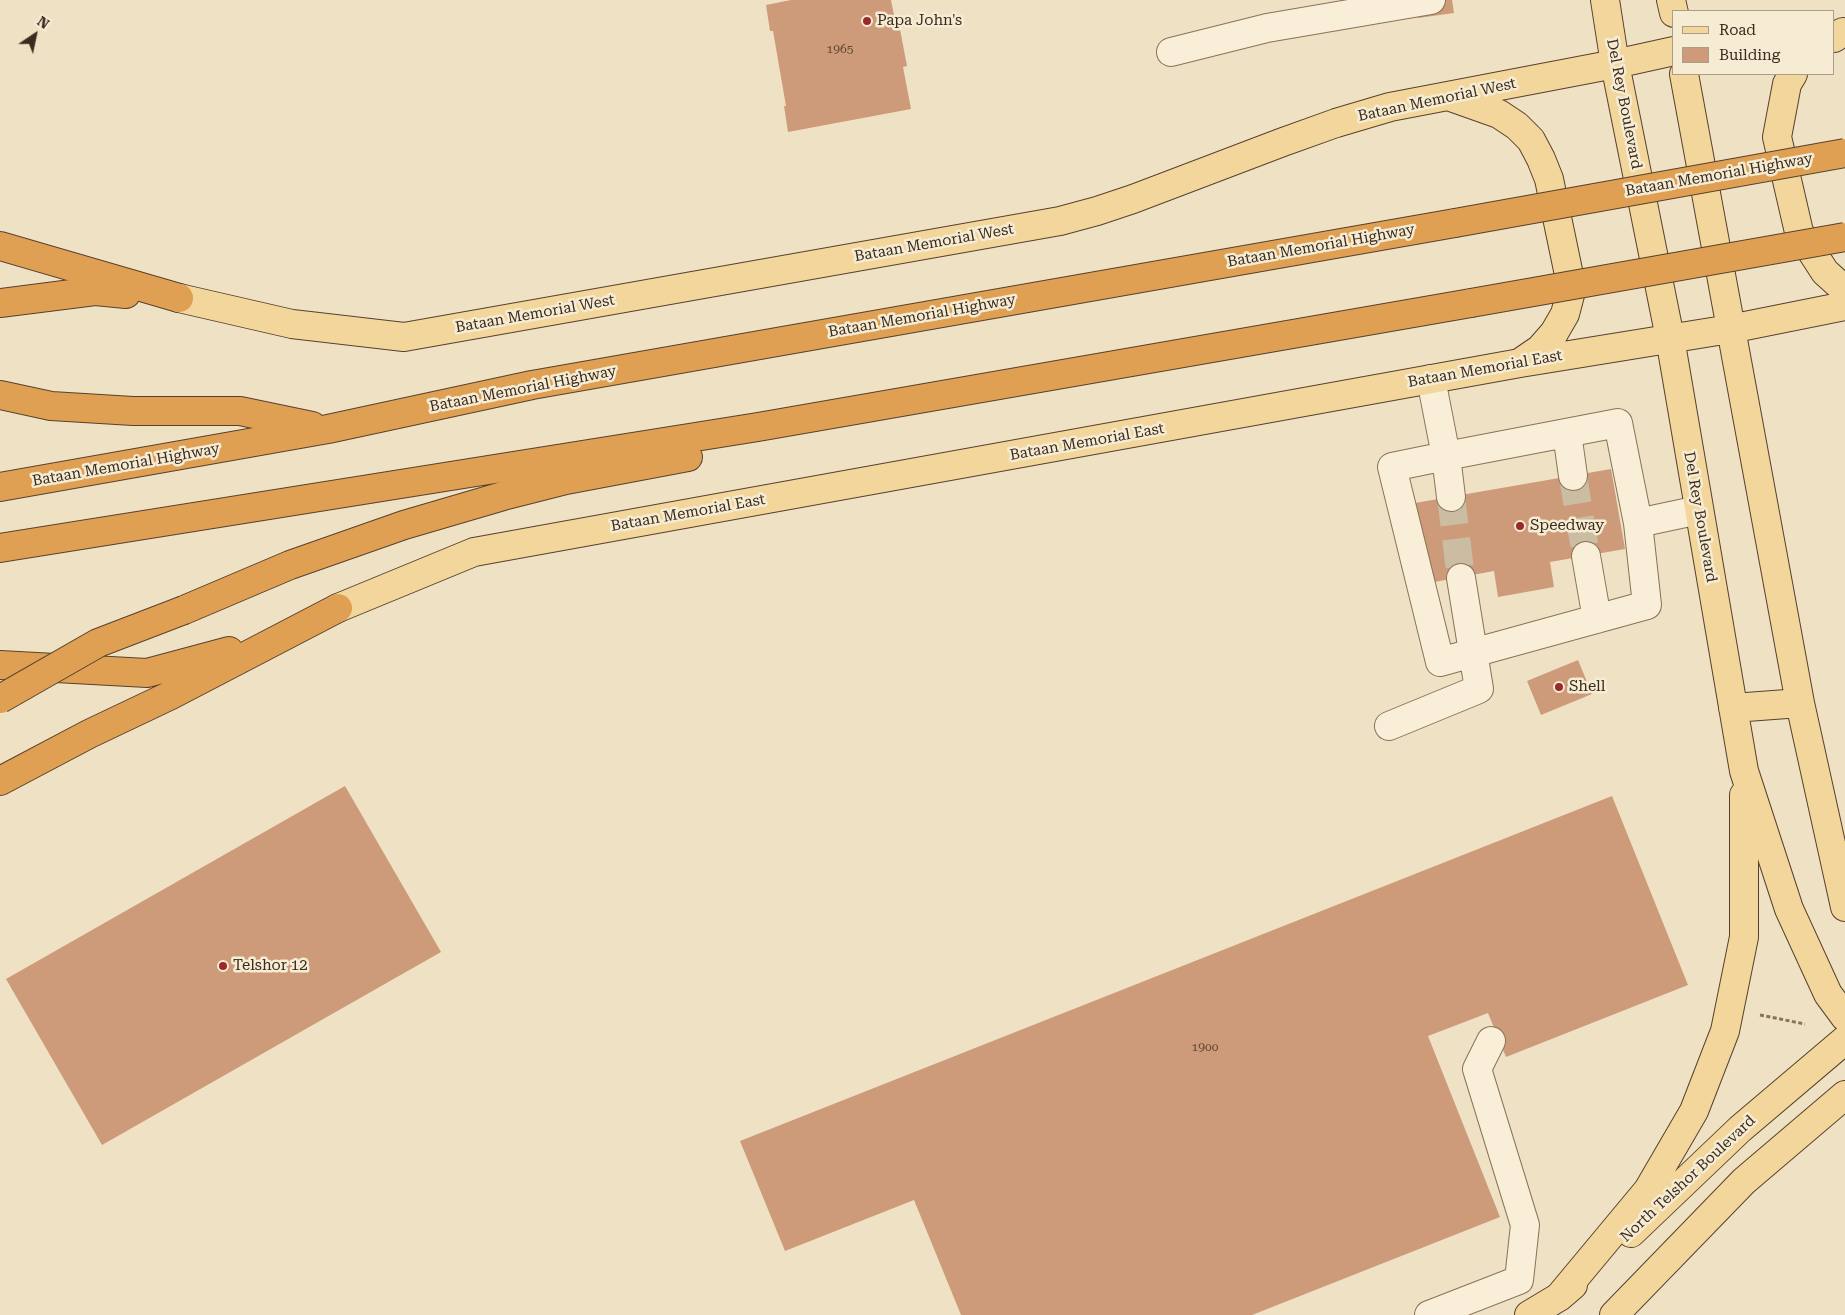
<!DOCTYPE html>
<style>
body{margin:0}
#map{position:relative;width:1845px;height:1315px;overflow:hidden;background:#efe1c3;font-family:"Roboto Serif",serif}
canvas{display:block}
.legend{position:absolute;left:1672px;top:10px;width:162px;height:65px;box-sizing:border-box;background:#f6ebd3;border:1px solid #aa9e8b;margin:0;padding:6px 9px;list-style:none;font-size:15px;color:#392b1e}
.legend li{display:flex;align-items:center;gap:10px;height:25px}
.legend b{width:25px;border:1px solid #aa9e8b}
.north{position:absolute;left:10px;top:10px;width:50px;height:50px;-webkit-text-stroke:4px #f6ebd3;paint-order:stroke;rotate:34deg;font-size:14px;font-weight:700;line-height:20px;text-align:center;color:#392b1e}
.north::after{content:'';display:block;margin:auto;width:18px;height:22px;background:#392b1e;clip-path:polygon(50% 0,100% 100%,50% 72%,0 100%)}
</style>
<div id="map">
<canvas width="1845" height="1315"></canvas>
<ul class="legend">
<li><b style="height:6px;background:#f2d69b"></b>Road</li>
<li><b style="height:14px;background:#cd9b79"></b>Building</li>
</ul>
<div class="north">N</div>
</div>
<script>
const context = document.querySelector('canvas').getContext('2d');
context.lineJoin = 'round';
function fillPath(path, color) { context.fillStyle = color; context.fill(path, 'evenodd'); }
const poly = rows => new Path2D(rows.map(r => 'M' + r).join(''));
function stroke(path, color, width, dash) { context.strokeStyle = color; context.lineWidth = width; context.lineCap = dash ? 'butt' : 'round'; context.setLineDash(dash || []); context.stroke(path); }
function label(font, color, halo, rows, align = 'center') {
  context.font = font + ' "Roboto Serif",serif'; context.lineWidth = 5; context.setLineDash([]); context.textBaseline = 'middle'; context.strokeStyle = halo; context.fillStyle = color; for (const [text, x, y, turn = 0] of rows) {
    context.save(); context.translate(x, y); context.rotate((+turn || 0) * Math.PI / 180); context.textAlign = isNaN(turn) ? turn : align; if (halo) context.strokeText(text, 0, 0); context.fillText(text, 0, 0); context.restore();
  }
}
const building = poly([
 [791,0,891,0,896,25,899,24,907,66,903,67,911,109,788,132,784,106,786,106,773,31,770,31,766,5],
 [1415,0,1452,0,1454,13,1418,18],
 [1611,469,1625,549,1550,562,1554,587,1498,597,1494,571,1429,583,1415,503],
 [1578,660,1592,694,1541,715,1527,681],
 [345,786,441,952,102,1145,6,979],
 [1612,796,1688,985,1506,1057,1488,1013,1428,1036,1500,1217,1252,1315,961,1315,914,1200,785,1251,740,1141]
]);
const minorTunnel = poly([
 [1573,476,1586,556],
 [1451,497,1461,578]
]);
const path = poly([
 [1760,1015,1805,1024]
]);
const minor = poly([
 [1171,52,1267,28,1431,0],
 [1431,379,1446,456,1618,423,1638,523,1647,605,1440,662,1392,467,1446,456,1451,497],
 [1567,433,1573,476],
 [1638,523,1699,510],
 [1586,556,1597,619],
 [1389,726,1479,689,1461,578],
 [1429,1315,1519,1280,1525,1225,1477,1069,1491,1041]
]);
const major = poly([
 [1605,0,1615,64,1670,338,1744,771,1789,909,1828,994,1845,1017],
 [1671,0,1674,13],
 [1834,38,1843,32],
 [1684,74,1800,703,1845,907],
 [1793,74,1787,84,1777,137,1799,232,1825,272,1845,290],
 [1451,97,1499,114,1517,126,1531,140,1541,159,1549,179,1569,275,1570,295,1565,314,1554,333,1540,349,1521,362],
 [179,298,292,324,404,337,1060,221,1097,211,1133,199,1283,142,1336,123,1390,107,1615,64,1674,51],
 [338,608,474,552,1520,363,1730,329,1845,306],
 [1733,708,1800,703],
 [1631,1233,1740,1129,1845,1040],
 [1559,1297,1648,1190,1694,1111,1725,1031,1744,937,1744,795],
 [1529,1315,1559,1297,1573,1285],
 [1614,1315,1744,1181,1845,1095]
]);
const highway = poly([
 [0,246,179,298],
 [0,303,95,291,126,294],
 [0,395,51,406,133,411,240,411,312,426],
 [0,487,328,429,532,385,1455,223],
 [0,548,758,427,1471,303],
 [184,610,290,565,404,525,503,496,566,480,688,457],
 [0,665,147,673,229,651],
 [0,781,89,734,171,695,338,608]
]);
const highwayBridge = poly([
 [1455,223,1845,153],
 [1471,303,1845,237],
 [0,699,98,643,184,610]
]);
const markers = [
 [867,21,5,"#99292b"],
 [1520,526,5,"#99292b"],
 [1559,687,5,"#99292b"],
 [223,966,5,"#99292b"]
];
const numberNames = [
 ["1965",840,49],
 ["1900",1205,1047]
];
const poiNames = [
 ["Papa John's",877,21],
 ["Speedway",1530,526],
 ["Shell",1569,687],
 ["Telshor 12",233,966]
];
const streetNames = [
 ["Bataan Memorial West",1437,100,-12],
 ["Del Rey Boulevard",1624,104,79],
 ["Bataan Memorial Highway",1719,175,-10],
 ["Bataan Memorial West",934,243,-10],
 ["Bataan Memorial Highway",1321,246,-10],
 ["Bataan Memorial West",535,314,-10],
 ["Bataan Memorial Highway",922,316,-10],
 ["Bataan Memorial East",1485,369,-10],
 ["Bataan Memorial Highway",523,389,-11],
 ["Bataan Memorial East",1087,442,-10],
 ["Bataan Memorial Highway",126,465,-10],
 ["Bataan Memorial East",688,513,-10],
 ["Del Rey Boulevard",1700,517,80],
 ["North Telshor Boulevard",1688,1179,-43]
];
fillPath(building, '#cd9b79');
stroke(minorTunnel, '#cbbda2', 28, [28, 14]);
stroke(minor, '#89725a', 30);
stroke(major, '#57412e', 30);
stroke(highway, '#57412e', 30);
stroke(path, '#89725a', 3, [4, 2.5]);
stroke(minor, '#f9eed7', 28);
stroke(major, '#f2d69b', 28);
stroke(highway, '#dfa053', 28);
stroke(highwayBridge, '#57412e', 30, []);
stroke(highwayBridge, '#dfa053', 28);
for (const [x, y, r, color] of markers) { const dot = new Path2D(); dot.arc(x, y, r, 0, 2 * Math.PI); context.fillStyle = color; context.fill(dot); stroke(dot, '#f6ebd3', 2); }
label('12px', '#5e4735', null, numberNames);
label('15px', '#392b1e', '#f6ebd3', poiNames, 'left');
label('15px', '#392b1e', '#f6ebd3', streetNames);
</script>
